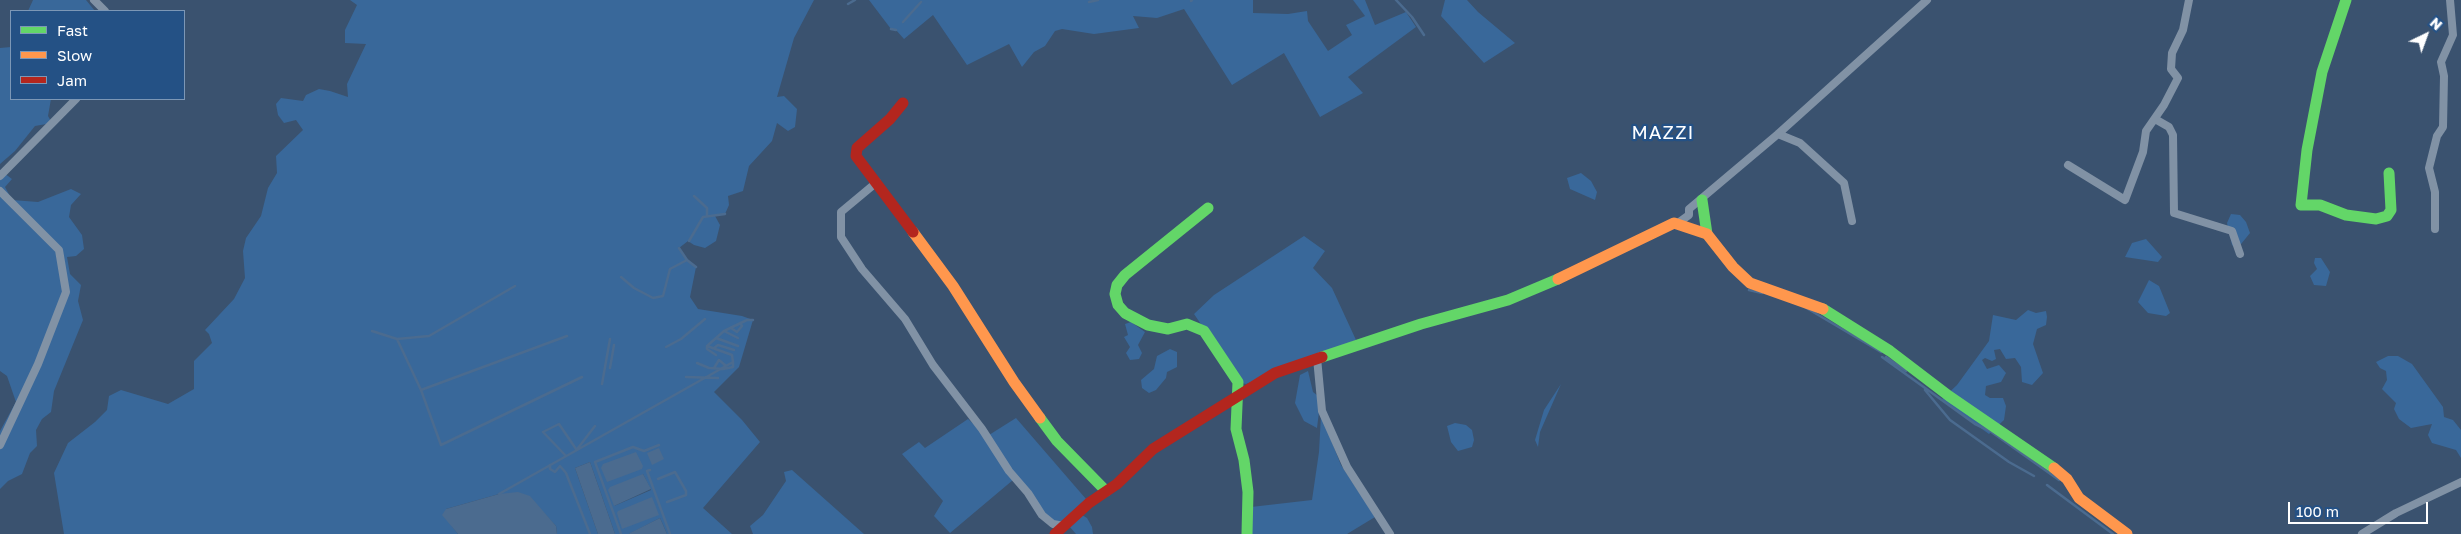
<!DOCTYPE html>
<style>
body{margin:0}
#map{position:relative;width:2461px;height:534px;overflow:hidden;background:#3a526f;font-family:"Golos Text",sans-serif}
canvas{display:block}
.legend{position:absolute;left:10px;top:10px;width:175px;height:90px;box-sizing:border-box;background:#245185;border:1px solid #7c97b6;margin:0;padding:6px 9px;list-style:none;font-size:15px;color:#fff}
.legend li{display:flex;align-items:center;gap:10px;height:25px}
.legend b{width:25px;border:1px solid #7c97b6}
.north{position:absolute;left:2401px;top:10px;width:50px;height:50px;-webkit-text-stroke:4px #245185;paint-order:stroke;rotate:42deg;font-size:14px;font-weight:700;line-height:20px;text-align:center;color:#fff}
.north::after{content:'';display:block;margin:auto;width:18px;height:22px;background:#fff;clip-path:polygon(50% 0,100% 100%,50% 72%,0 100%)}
.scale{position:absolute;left:2288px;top:502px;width:140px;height:22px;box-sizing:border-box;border:2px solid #fff;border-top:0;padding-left:6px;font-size:15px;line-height:18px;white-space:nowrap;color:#fff;-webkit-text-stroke:4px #245185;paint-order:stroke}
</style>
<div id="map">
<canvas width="2461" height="534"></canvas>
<ul class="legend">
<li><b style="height:6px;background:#63d668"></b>Fast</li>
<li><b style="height:6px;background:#ff974d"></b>Slow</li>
<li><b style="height:6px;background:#b3261e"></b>Jam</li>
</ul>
<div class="north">N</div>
<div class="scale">100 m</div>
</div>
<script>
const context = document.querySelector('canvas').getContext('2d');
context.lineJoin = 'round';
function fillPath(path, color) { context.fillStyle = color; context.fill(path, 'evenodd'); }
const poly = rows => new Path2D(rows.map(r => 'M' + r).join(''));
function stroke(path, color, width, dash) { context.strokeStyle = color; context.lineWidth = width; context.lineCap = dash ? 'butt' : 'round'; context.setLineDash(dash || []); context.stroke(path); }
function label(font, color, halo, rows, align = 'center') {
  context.font = font + ' "Golos Text",sans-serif'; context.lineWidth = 4.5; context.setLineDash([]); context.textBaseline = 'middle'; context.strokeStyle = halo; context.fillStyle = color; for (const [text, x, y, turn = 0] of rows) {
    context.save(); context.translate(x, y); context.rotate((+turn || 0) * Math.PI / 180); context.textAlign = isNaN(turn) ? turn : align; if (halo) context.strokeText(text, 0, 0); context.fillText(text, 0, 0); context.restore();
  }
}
const green = poly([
 [33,0,86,0,95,11,28,11],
 [350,0,814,0,794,38,777,97,784,96,797,109,795,127,788,131,777,123,772,141,749,166,743,191,728,196,729,205,725,214,715,216,720,225,716,241,705,248,694,245,688,241,679,248,687,260,696,267,690,297,698,309,742,316,753,320,739,367,714,392,742,420,760,442,703,508,732,534,667,534,660,518,629,534,615,534,590,462,575,468,598,534,557,534,556,526,543,512,499,494,446,509,451,525,458,534,64,534,54,473,68,443,95,422,107,410,109,396,121,390,168,404,194,389,194,361,212,343,209,334,205,330,234,299,245,278,243,251,246,238,261,216,268,188,277,173,276,156,303,130,296,120,284,123,278,115,276,104,281,98,303,101,306,95,319,89,330,91,348,97,347,84,366,44,345,43,345,30,357,5],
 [643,474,651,490,614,506],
 [869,0,1253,0,1253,13,1288,14,1307,11,1308,21,1328,51,1352,35,1346,25,1365,16,1353,0,1365,0,1375,25,1406,12,1416,27,1348,77,1363,93,1320,117,1284,53,1232,85,1184,9,1157,18,1133,16,1139,28,1094,34,1062,29,1055,31,1045,46,1034,52,1022,67,1009,44,967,65,933,15,904,39,896,30,891,29],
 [1445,0,1467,0,1478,12,1515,43,1484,63,1441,16],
 [11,47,11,99,51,99,48,116,52,123,35,126,15,151,0,164,0,48],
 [0,170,12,179,5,187,12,200,38,202,71,189,81,194,71,205,69,217,82,235,84,249,76,256,67,257,70,274,81,285,78,301,83,320,54,391,51,412,42,419,36,430,37,446,30,453,22,474,8,481,0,489,0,431,16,402,7,376,0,371],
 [1581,173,1591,181,1597,192,1595,200,1570,189,1567,178],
 [2231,214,2240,215,2246,222,2250,233,2237,249,2232,245,2227,223],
 [1304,236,1325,251,1313,268,1332,288,1356,340,1246,384,1241,383,1194,314,1214,295],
 [2146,239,2162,257,2158,262,2125,257,2132,243],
 [2315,258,2321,258,2330,272,2326,286,2314,285,2310,276,2317,269,2314,263],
 [2149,280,2159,286,2170,313,2166,316,2148,313,2138,302],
 [2028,310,2036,313,2046,311,2047,317,2046,325,2037,329,2033,344,2043,373,2032,385,2022,382,2021,367,2015,358,2006,359,2000,349,1994,350,1996,359,1992,361,1985,358,1982,360,1987,369,1999,365,2006,373,2001,382,1986,386,1985,395,1990,398,2003,398,2006,406,2004,420,1989,434,1941,400,1957,385,1989,341,1993,315,2016,320],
 [1131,322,1145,332,1138,345,1142,353,1139,359,1130,360,1126,353,1130,347,1124,337,1128,335,1125,324],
 [1170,349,1177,352,1177,367,1167,372,1166,378,1156,390,1149,393,1142,388,1141,380,1154,369,1157,356],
 [2388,356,2398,356,2412,364,2443,407,2444,417,2453,420,2461,430,2461,458,2456,450,2432,443,2428,435,2432,424,2411,428,2399,419,2394,409,2396,403,2382,389,2387,380,2386,371,2380,368,2376,362],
 [1308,371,1313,392,1318,396,1319,412,1317,428,1304,421,1295,403,1300,375],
 [1561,384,1540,432,1538,447,1535,440,1544,410],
 [1321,415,1341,465,1375,517,1347,534,1250,534,1251,507,1312,500,1319,452],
 [1016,418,1086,499,1063,522,1056,523,1044,513,1011,470,989,435],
 [968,419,980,430,1013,480,950,533,934,516,943,501,902,454,919,442,925,448],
 [1455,423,1466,425,1472,430,1474,440,1472,447,1458,451,1451,442,1447,426],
 [792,470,864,534,753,534,750,526,763,515,786,481,784,472],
 [1082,515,1087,518,1092,527,1093,534,1076,534,1069,526]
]);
const water = poly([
 [659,448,664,459,652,465,647,453],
 [636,452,643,466,642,469,607,482,601,468,603,464],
 [590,462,615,534,598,534,575,468],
 [643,474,651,489,614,506,608,490,610,487],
 [518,492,530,496,556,526,557,534,458,534,442,515,446,509,499,494],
 [652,497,659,515,622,529,617,513,618,511],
 [660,518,667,534,629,534,630,533]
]);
const stream = poly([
 [1396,0,1412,17,1424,35],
 [1191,1,1192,0],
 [1089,2,1098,0],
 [848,4,855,0],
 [903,22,921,2],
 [891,29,896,30],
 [694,196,707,208,707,216],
 [689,241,703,217,725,214],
 [679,248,687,260,696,267],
 [621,277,634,288,653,298,663,296,670,269,687,260],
 [1749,290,1762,293],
 [1803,306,1881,352],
 [731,328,737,332,742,326,740,323],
 [372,331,397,339,429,336,515,286],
 [724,331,738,338],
 [716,338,738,346],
 [397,339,421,390,567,336],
 [666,347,681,339,705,319],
 [714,348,718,345,734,350],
 [716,355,707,349,707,346,724,331,747,320,753,320],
 [1882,357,1975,424,1990,431,2059,480],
 [1886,357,1906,371],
 [697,363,709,368,723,369,733,367,733,362],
 [610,368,614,345],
 [714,368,719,360,725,365,724,368],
 [686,377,718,378],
 [602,384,610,339],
 [421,390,441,445,582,377],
 [1925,390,1950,420,2009,462,2034,476],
 [578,448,595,426],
 [566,456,543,432,559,424,576,449],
 [550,465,550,469,555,472,560,466,566,473,590,534],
 [650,470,647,471,670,534],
 [658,479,675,472,686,491,686,495,667,502],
 [2047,485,2113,534],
 [499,494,733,362,732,355,707,346],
 [621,534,595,462,633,447,644,451,659,445]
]);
const street = poly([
 [94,0,105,11],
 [2155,119,2169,127,2173,135,2174,213,2232,231,2240,254],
 [1778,134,1800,143,1844,183,1852,221],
 [2068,165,2125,200,2143,152,2146,131,2164,105,2178,78,2171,69,2172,53,2183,30,2189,0],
 [0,176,76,99],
 [877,182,841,212,841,237,862,269,905,319,933,365,982,429,1009,471,1028,493,1042,515,1053,524,1064,526],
 [0,191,59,250,66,292,38,364,0,445],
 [1678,223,1689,215,1689,209,1778,134,1927,0],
 [2435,229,2435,192,2429,168,2437,136,2443,127,2444,76,2441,62,2453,35,2450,0],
 [1317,358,1322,411,1347,467,1390,534],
 [2362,534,2396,513,2461,482]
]);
const fast = poly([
 [2346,0,2322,72,2307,150,2301,205,2320,205,2346,215,2376,219,2387,216,2391,210,2389,173],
 [1702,200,1707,234],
 [1208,208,1125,275,1117,285,1115,294,1118,305,1125,313,1148,325,1168,329,1187,324,1204,331,1238,382,1236,429,1244,460,1248,492,1247,534],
 [1823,309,1890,351,1949,396,2054,468],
 [1322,357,1421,324,1508,300,1558,279],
 [1040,418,1057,441,1106,491]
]);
const slow = poly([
 [913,232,953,286,1014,382,1040,418],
 [1558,279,1674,223,1707,234,1733,267,1750,283,1823,309],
 [2054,468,2067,479,2079,498,2127,534]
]);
const jam = poly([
 [903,103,890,119,857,148,856,156,913,232],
 [1055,534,1089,503,1117,484,1153,449,1275,373,1322,357]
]);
const quarterNames = [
 ["MAZZI",1663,133]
];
fillPath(green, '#39689a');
fillPath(water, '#4b6b8f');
stroke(stream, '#4b6b8f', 2.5);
stroke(street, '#8192a5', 8);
stroke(fast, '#63d668', 11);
stroke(slow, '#ff974d', 11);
stroke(jam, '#b3261e', 11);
context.letterSpacing = '1px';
label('19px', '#fff', '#245185', quarterNames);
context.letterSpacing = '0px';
</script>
